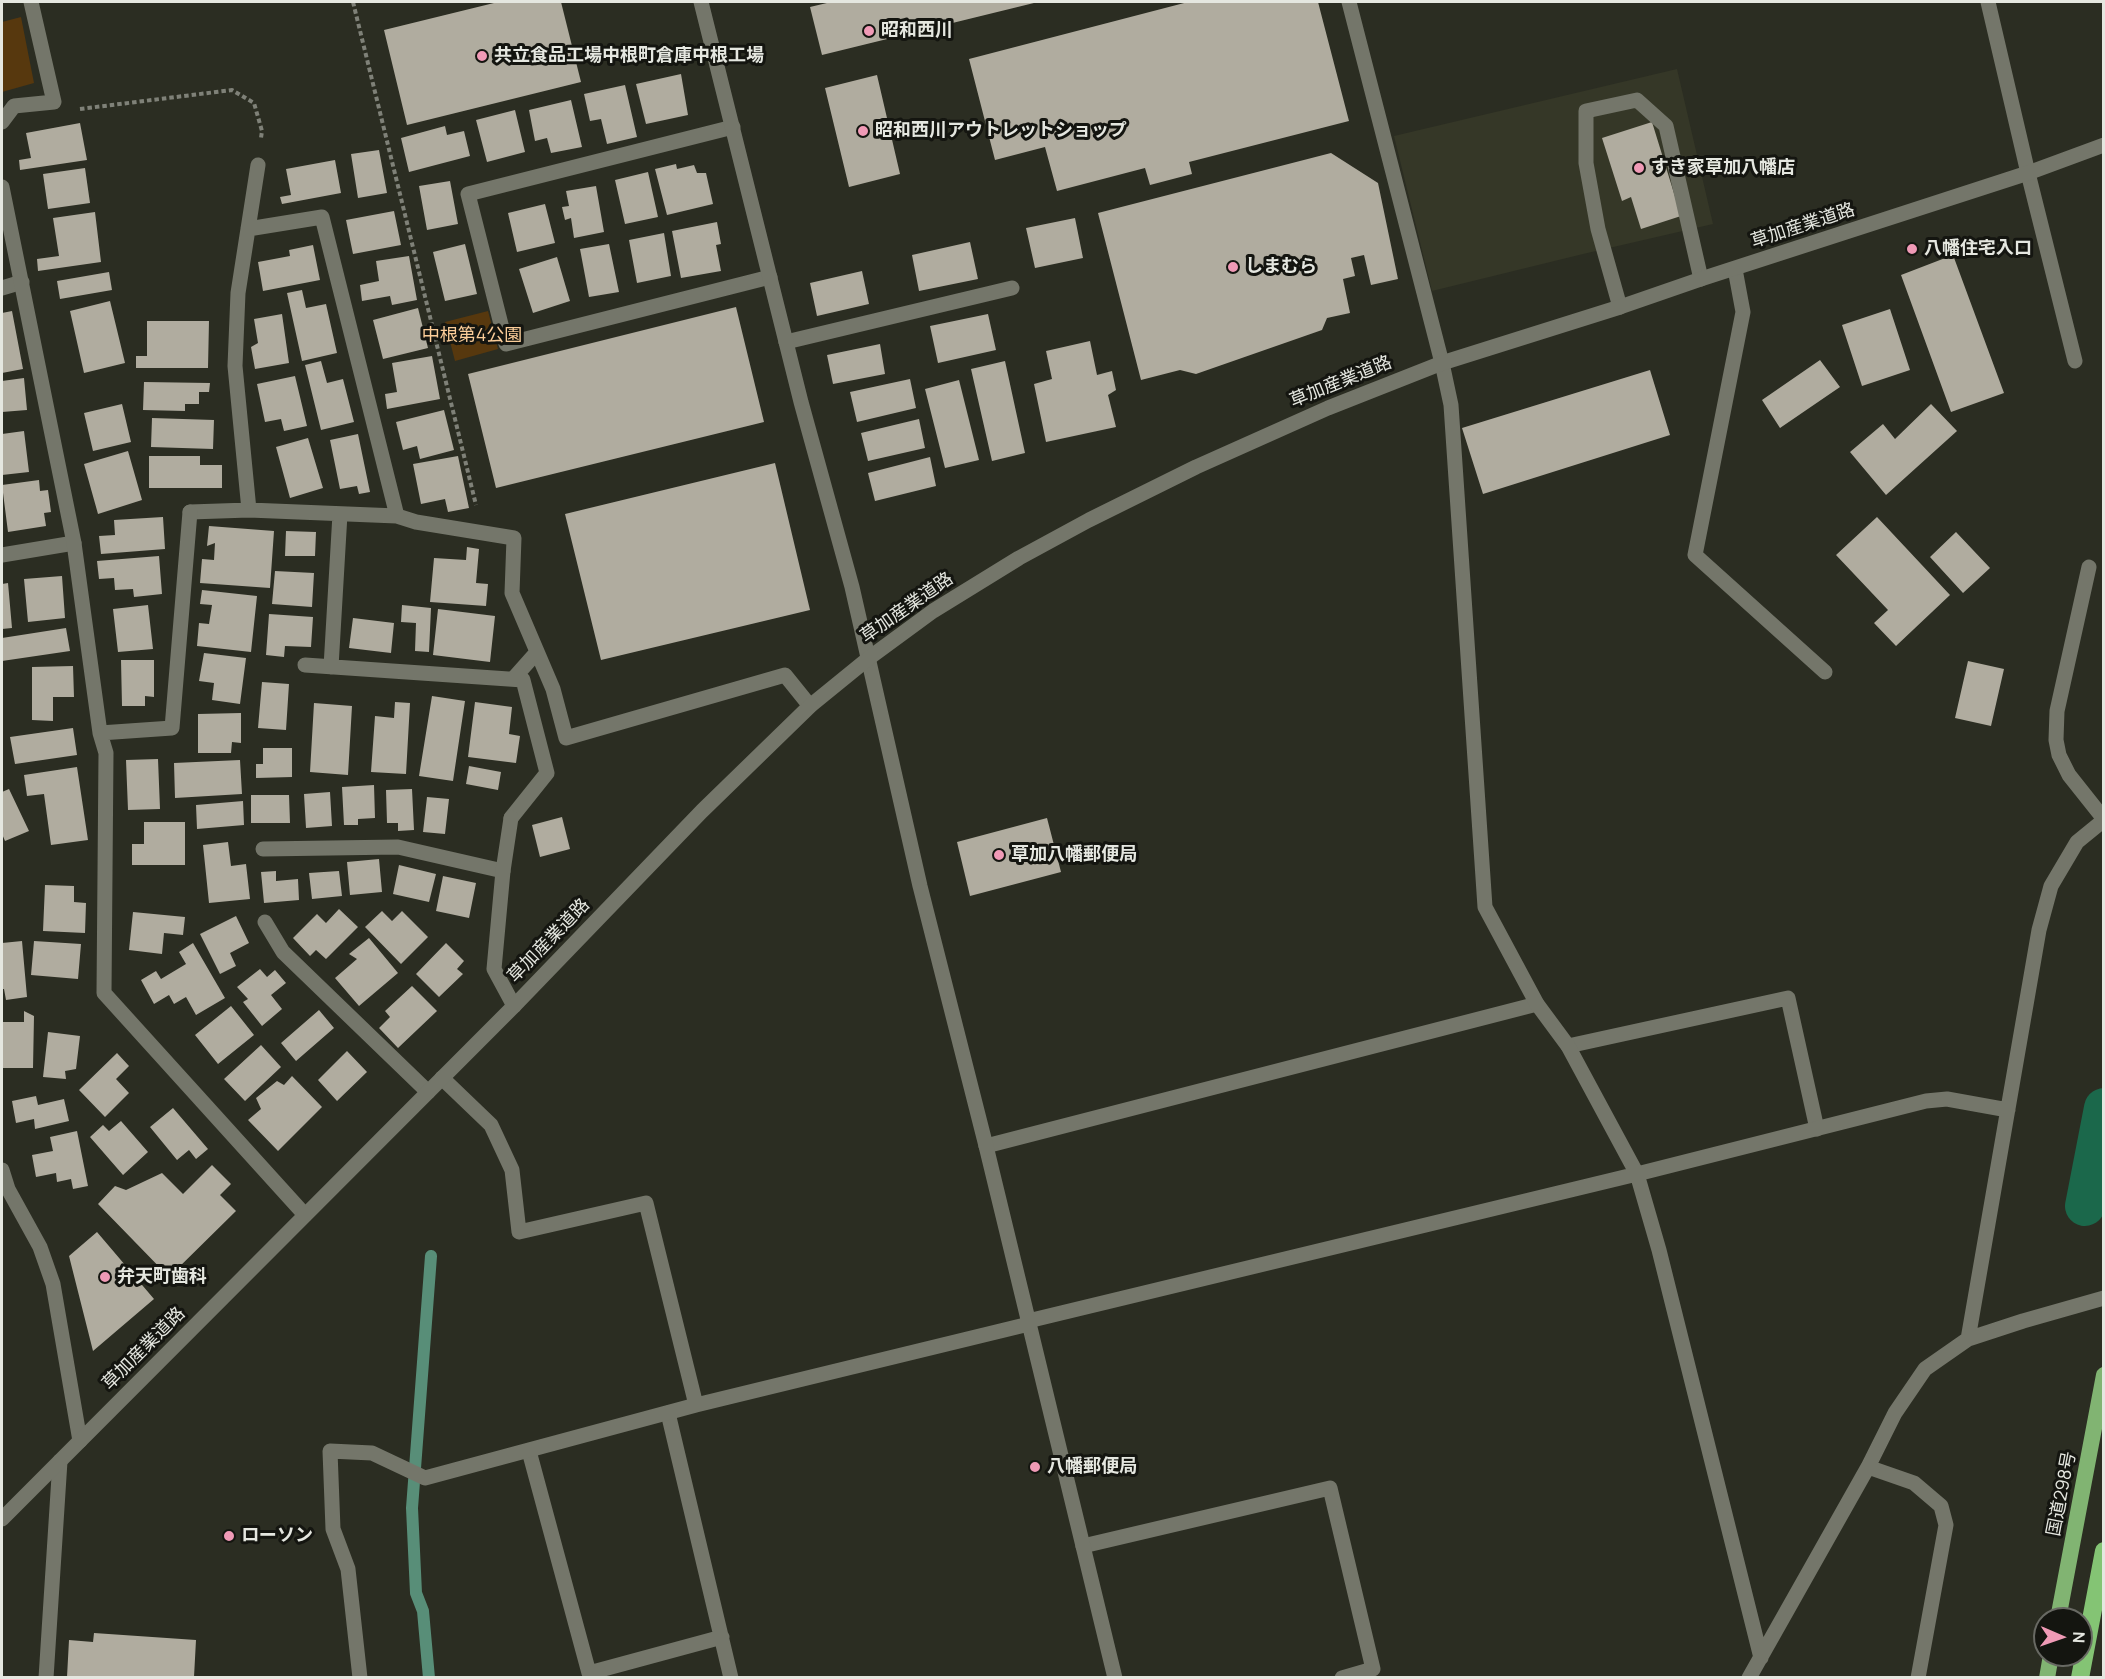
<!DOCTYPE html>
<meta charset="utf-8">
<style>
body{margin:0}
#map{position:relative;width:2105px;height:1679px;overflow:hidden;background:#2b2d22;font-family:Manrope,sans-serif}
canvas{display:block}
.frame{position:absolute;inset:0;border:3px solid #e5e7e0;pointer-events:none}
.north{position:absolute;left:2033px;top:1607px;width:60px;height:60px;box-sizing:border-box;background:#141510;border:2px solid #686963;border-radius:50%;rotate:92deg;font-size:16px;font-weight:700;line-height:24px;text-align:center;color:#e5e7e0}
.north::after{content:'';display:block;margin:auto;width:21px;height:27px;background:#f09ab6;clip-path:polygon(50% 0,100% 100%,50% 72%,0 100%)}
</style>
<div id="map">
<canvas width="2105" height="1679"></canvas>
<div class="frame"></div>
<div class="north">N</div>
</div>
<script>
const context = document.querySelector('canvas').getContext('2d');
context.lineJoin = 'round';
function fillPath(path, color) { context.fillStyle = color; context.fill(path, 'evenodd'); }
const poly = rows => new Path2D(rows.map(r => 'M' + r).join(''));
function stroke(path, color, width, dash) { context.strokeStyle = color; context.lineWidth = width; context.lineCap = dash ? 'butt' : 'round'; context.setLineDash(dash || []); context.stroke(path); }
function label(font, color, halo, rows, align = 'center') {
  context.font = font + ' Manrope,"Noto Sans JP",sans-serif'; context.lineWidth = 6; context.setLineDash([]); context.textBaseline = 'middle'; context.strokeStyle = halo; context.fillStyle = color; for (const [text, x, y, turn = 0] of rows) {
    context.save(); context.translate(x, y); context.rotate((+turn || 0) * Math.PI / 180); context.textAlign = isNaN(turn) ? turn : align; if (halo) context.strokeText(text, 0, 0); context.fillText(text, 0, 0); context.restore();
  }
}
const built = poly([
 [1677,69,1713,224,1583,254,1432,291,1394,136]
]);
const green = poly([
 [21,17,34,83,2,92,2,22],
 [488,311,498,349,455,361,445,322]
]);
const stream = poly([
 [429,1678,423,1611,416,1593,412,1508,431,1256]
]);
const canal = poly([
 [2085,1206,2104,1108]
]);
const building = poly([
 [498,2,561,2,581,82,407,125,384,30],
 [831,2,1038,2,822,55,810,7],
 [1188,2,1318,2,1349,121,1189,162,1192,174,1150,185,1145,168,1057,191,1045,147,995,160,969,59],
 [681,74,688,115,646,124,636,84],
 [877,75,900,174,849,187,825,88],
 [625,85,637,137,607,144,601,119,590,121,584,94],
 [571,100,582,147,551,153,547,138,535,141,529,110],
 [515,110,525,152,487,162,476,120],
 [1652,122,1681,216,1641,229,1631,197,1622,201,1602,138],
 [80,123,87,160,20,170,19,160,31,158,26,133],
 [445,126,447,135,464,131,470,156,409,172,401,138],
 [379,150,387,193,358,198,351,154],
 [1331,153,1378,183,1398,279,1371,285,1364,255,1351,258,1355,276,1343,279,1350,313,1327,318,1322,330,1196,374,1180,370,1141,380,1098,213],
 [335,160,341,193,282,204,280,197,291,195,286,169],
 [676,164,677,169,694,165,697,173,706,173,713,204,667,215,655,169],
 [85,168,90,203,48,209,43,174],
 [648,172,658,217,625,224,615,180],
 [450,181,458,224,427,230,419,186],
 [596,186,604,232,574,238,571,218,565,220,562,207,569,206,566,191],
 [545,204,555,243,517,252,508,213],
 [394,211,401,245,353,254,346,220],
 [95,212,101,262,38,271,37,259,59,256,53,218],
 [1075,218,1083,258,1035,268,1026,228],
 [717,222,721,244,716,245,721,271,681,278,672,231],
 [664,233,671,276,637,283,629,240],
 [970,242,978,279,919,291,912,255],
 [465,244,477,294,445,301,433,252],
 [609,244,619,292,589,297,580,249],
 [313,245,320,280,263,291,258,262,290,256,289,250],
 [1953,255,2004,393,1951,412,1901,275],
 [409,256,417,300,392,305,390,296,362,301,360,285,379,281,376,261],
 [557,257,570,301,533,313,519,269],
 [862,271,869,304,817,316,810,283],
 [109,272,112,290,60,299,57,281],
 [302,290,306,308,326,304,337,353,302,361,287,293],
 [110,301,125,363,84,373,70,311],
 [736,307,764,422,496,488,468,374],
 [418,308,428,348,383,359,373,320],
 [1890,309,1910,370,1862,386,1842,325],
 [12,311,23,369,2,373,2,313],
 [282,314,289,363,255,369,251,347,258,343,254,319],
 [988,314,996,350,938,363,930,326],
 [147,321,209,321,208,368,136,368,136,356,147,356],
 [1090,341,1097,375,1112,371,1116,390,1108,395,1116,427,1046,442,1034,384,1052,379,1046,351],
 [880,344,885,374,833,384,827,355],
 [432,356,440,399,387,409,385,394,397,392,392,363],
 [1820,360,1840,387,1780,428,1762,400],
 [321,361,327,383,343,379,354,422,321,430,305,365],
 [1005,361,1025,453,992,461,971,369],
 [1650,370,1670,435,1483,494,1462,428],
 [295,376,307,426,284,431,281,419,265,422,257,384],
 [24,378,27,410,2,412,2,381],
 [910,379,916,408,857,422,850,392],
 [959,380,979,460,945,468,925,389],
 [144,382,210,383,209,392,199,392,199,404,185,404,185,411,143,410],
 [122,404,131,442,93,451,84,413],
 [1931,404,1957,431,1886,495,1850,452,1883,424,1895,439],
 [444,410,454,450,420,459,417,446,403,450,396,422],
 [152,418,214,420,213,449,151,447],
 [919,419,925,448,868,461,861,433],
 [24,431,29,472,2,475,2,434],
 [358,434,370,492,359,494,357,486,340,489,330,440],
 [308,438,323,488,290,498,276,447],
 [128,451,142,500,98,514,84,464],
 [149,456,200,456,200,465,222,465,222,488,149,488],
 [458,456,469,508,448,512,445,499,421,504,413,464],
 [930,457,936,486,875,501,868,473],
 [775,463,810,610,601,660,565,514],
 [39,480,40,491,48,490,51,512,44,513,46,526,8,532,2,485],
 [163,517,165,549,101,554,99,536,115,535,114,520],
 [1877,517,1950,595,1896,646,1874,623,1888,610,1836,555],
 [209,526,274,531,270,588,200,583,202,559,214,560,215,543,207,546],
 [286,531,316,532,315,556,285,556],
 [1956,532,1990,568,1963,593,1930,557],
 [467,547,479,549,476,583,488,584,486,606,430,602,434,558,466,560],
 [159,556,162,594,134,597,133,589,115,590,114,578,99,579,97,561],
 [275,571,314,573,312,607,272,604],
 [62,576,65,618,28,622,24,579],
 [8,583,12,628,2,629,2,584],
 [202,590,257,596,251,652,197,646,199,623,209,624,212,605,200,604],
 [148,605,153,649,118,652,113,609],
 [402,605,431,608,429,652,415,651,416,623,401,622],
 [438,609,495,616,490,662,433,655],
 [269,614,313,617,311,647,285,646,284,657,266,655],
 [353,618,394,623,391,653,349,648],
 [66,628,70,651,2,661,2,638],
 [204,653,246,658,240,704,212,700,214,683,199,681],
 [121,660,154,660,154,697,145,696,145,706,122,706],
 [1968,661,2004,669,1991,726,1955,718],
 [73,666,74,697,53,697,53,721,32,720,32,667],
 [262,682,289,684,286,730,258,728],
 [432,696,465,701,453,781,419,776],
 [395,702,410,703,406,774,371,772,375,716,394,718],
 [475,702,512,707,509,734,520,736,516,763,468,757],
 [314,703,352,706,348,775,310,772],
 [241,713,241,743,232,742,231,753,198,753,198,714],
 [73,728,77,755,15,764,10,737],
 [263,748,292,748,292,777,256,778,256,764,263,764],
 [158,759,160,809,128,810,126,760],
 [240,760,242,794,175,798,174,763],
 [469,766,501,772,498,790,466,784],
 [77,767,88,840,51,845,44,794,27,796,24,775],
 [374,785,375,818,358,819,358,825,344,825,342,787],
 [9,789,29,831,5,841,2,834,2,792],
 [412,789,414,830,398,831,398,823,387,823,386,790],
 [330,792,332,826,306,828,304,794],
 [251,795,289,795,290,823,251,823],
 [427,797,449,799,445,834,423,832],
 [243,801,244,825,197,829,196,805],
 [562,817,570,849,540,857,532,825],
 [1047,818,1061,872,970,896,957,842],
 [144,822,185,822,185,865,132,865,132,844,144,844],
 [228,842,231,866,246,864,250,899,209,903,203,845],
 [379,859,382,892,350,895,347,862],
 [399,865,436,874,429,902,393,894],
 [276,871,276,881,298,879,299,900,264,903,261,872],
 [339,871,342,896,312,899,309,873],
 [443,876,476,883,469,918,436,911],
 [45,885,74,886,74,902,86,903,85,933,43,931],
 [339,909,358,927,326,959,316,950,310,956,293,938,317,914,326,923],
 [382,911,392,921,402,911,428,937,401,964,365,927],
 [133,912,185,917,183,935,164,933,162,954,129,950],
 [236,916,249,943,230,953,236,966,220,974,200,934],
 [369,938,398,973,359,1006,335,978,357,959,349,954],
 [22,941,27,997,6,1000,4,989,2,989,2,943],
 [34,941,81,944,78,979,31,975],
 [193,943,225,998,196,1015,186,997,174,1004,169,995,154,1004,141,980,156,971,161,979,186,964,179,952],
 [446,943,464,961,457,969,463,974,439,997,416,974],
 [260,969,267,977,275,970,286,983,271,995,282,1009,262,1026,243,1002,248,999,237,987],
 [412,986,437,1011,398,1048,379,1028,390,1017,385,1011],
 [231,1006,254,1035,218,1064,195,1035],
 [319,1010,334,1028,296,1061,281,1043],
 [24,1011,34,1016,33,1068,2,1068,2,1022,24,1022],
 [48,1032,80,1036,76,1069,65,1071,66,1079,43,1077],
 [261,1045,281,1067,245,1101,224,1079],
 [347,1051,367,1072,337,1101,318,1080],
 [117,1053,129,1066,116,1079,129,1093,105,1117,79,1090],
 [292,1076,322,1107,278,1151,248,1120,261,1109,256,1098,277,1081,284,1085],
 [36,1096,38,1105,64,1099,69,1121,35,1129,34,1119,16,1123,12,1101],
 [173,1108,208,1149,196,1159,189,1150,177,1160,150,1127],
 [121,1121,148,1152,123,1175,90,1137,103,1125,109,1131],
 [77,1131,88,1186,73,1189,71,1179,57,1182,56,1173,36,1177,32,1155,53,1151,50,1137],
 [212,1165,231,1184,220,1195,236,1211,169,1277,98,1204,115,1186,126,1190,162,1173,183,1194],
 [97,1232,154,1299,93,1351,69,1256],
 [94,1633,196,1640,194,1677,67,1677,69,1640,93,1642]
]);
const path = poly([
 [353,2,476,505],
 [80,109,232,90,254,103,262,131,261,138]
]);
const service = poly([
 [733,127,468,194,506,344,770,277],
 [248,229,322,217,397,516],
 [2,288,22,282],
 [1620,307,1598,229,1586,163,1586,111,1637,100,1666,126,1701,279],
 [786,342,1012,288],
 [249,510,235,366,238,293,258,165],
 [190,512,249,510,397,516,416,522,514,538,512,593,553,689,566,738,785,675,810,706],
 [2,555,74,543],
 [305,665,523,680,547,773,511,818],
 [331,667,340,514],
 [513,679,537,652],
 [263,849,398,847,503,871],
 [265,922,283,952,428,1092],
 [1568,1046,1788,998,1817,1129],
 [986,1146,1537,1004],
 [668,1413,731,1678],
 [529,1451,589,1673,722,1637],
 [1083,1546,1330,1488,1373,1669,1342,1678]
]);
const minor = poly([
 [701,2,801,402,852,587,920,886,986,1146,1115,1678],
 [1349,2,1442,363,1451,405,1485,907,1537,1004,1568,1046,1637,1174,1659,1250,1761,1658],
 [1988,2,2028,173,2075,361],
 [2,122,14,106,54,102,31,2],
 [2,187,74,543,100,733,106,753,104,993,305,1215],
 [1735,269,1743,312,1695,555,1825,672],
 [2089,567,2057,711,2056,740,2059,755,2069,775,2104,819],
 [100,733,172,728,190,512],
 [511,818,503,871,494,969,514,1006],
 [442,1078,491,1125,512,1170,519,1232,646,1203,696,1405],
 [2,1170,8,1189,40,1247,53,1284,80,1441],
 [1028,1321,1637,1174,1926,1101,1947,1099,2008,1110],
 [1968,1339,2039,930,2051,886,2077,842,2104,820],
 [1868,1467,1914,1483,1941,1506,1946,1525,1918,1678],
 [46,1678,60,1461],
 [360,1678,348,1569,333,1529,330,1451,372,1453,425,1478,696,1405,1029,1324],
 [1749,1678,1868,1467,1895,1413,1925,1369,1968,1339,2023,1321,2104,1298]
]);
const secondary = poly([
 [2,1519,514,1006,702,811,810,706,869,658,933,611,1019,558,1089,520,1196,467,1328,408,1442,363,1620,307,1701,279,2028,173,2104,145]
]);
const trunk = poly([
 [2058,1619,2104,1375],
 [2047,1678,2051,1655]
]);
const motorway = poly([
 [2080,1678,2104,1551]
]);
const markers = [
 [869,31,6,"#f09ab6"],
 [482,56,6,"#f09ab6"],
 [863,131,6,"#f09ab6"],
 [1639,168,6,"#f09ab6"],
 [1912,249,6,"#f09ab6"],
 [1233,267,6,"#f09ab6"],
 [999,855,6,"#f09ab6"],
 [105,1277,6,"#f09ab6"],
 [1035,1467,6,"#f09ab6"],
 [229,1536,6,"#f09ab6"]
];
const poiNames = [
 ["昭和西川",881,31],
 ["共立食品工場中根町倉庫中根工場",494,56],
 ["昭和西川アウトレットショップ",875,131],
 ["すき家草加八幡店",1651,168],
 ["八幡住宅入口",1924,249],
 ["しまむら",1245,267],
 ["草加八幡郵便局",1011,855],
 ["弁天町歯科",117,1277],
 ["八幡郵便局",1047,1467],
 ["ローソン",241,1536]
];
const streetNames = [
 ["草加産業道路",1803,226,-18],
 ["草加産業道路",1341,382,-22],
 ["草加産業道路",907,608,-35],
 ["草加産業道路",549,941,-46],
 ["草加産業道路",144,1349,-45],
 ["国道298号",2062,1494,-79]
];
const parkNames = [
 ["中根第4公園",472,336]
];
fillPath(built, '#353727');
fillPath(green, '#57380e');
stroke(stream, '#588e78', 12);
stroke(canal, '#1b684b', 40);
fillPath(building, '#b0ac9f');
stroke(path, '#7f8178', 4, [4.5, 3]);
stroke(service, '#74766a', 15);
stroke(minor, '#74766a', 15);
stroke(secondary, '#74766a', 15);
stroke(trunk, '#81b472', 16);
stroke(motorway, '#84c474', 18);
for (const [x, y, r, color] of markers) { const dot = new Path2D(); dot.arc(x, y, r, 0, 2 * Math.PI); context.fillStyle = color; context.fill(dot); stroke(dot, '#141510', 2); }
label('bold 18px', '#e5e7e0', '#141510', poiNames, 'left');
label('18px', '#e5e7e0', '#141510', streetNames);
label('18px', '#fbcd99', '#141510', parkNames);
</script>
